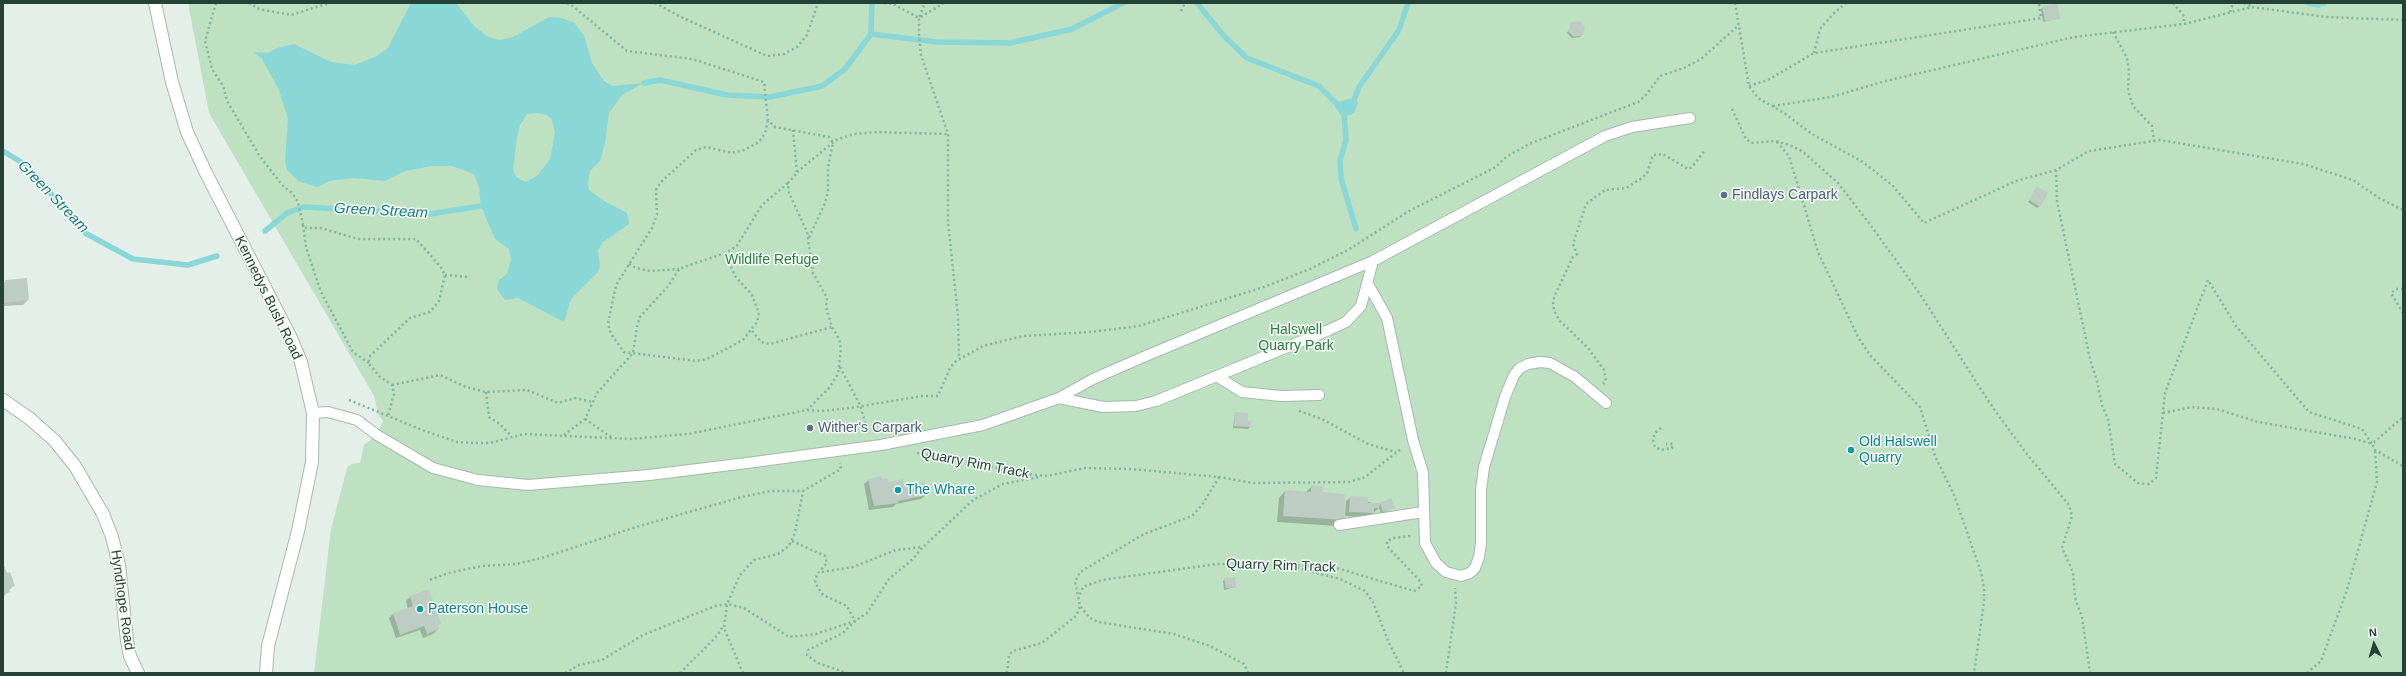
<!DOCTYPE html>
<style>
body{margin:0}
#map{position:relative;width:2406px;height:676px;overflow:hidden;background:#e5efe9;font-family:Arial,sans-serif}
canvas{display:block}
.frame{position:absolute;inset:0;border:4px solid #224335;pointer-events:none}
.north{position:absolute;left:2354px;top:624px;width:40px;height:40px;-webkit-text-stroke:3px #f6fbf8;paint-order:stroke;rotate:355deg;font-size:11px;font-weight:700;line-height:16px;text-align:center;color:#224335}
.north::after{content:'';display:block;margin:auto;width:14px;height:18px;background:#224335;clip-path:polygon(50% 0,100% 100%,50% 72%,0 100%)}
</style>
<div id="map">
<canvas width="2406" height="676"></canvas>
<div class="frame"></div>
<div class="north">N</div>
</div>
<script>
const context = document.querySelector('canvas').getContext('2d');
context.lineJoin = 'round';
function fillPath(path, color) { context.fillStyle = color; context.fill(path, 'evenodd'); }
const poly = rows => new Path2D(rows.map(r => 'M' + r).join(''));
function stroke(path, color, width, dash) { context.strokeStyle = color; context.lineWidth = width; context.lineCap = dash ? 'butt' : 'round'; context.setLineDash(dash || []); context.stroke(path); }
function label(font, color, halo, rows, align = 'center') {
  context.font = font + ' Arial,sans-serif'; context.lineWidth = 3; context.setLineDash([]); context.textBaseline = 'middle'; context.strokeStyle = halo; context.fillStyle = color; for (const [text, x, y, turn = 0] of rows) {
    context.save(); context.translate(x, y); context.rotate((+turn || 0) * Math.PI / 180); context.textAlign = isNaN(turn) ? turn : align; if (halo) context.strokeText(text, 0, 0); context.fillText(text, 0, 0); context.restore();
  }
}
const green = poly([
 [188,3,2403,3,2403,673,314,673,331,529,347,468,351,464,360,463,364,445,377,435,383,421,378,414,374,396,209,113]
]);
const water = poly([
 [411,3,456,3,474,26,488,37,500,40,513,37,549,17,562,18,574,23,584,35,592,63,604,81,612,86,644,83,622,95,609,113,605,143,600,161,590,171,588,182,589,190,604,201,627,213,629,224,603,242,598,250,600,266,598,272,571,299,564,322,518,298,505,300,497,289,499,280,507,274,511,260,509,249,495,239,481,206,479,187,474,174,452,166,432,166,405,171,385,181,354,178,329,181,318,187,300,182,287,170,285,161,288,119,279,90,262,59,254,52,268,53,277,48,294,44,331,62,355,65,377,56,388,48],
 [538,113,547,115,552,120,555,133,550,159,538,175,526,182,516,177,513,169,517,138,520,125,527,114],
 [1347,99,1356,100,1358,103,1354,113,1343,118,1335,107,1336,103]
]);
const shadow = poly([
 [2043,7,2059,18,2043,22,2041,9],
 [1572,23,1582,34,1580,37,1572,38,1567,33],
 [2036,190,2039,206,2037,208,2028,202],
 [6,281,28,300,23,305,3,306,3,284],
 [1235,413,1246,422,1250,427,1248,429,1233,428],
 [869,480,882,481,926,495,921,499,896,504,893,507,869,510,864,484],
 [1312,486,1321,493,1343,520,1336,526,1277,522,1279,498,1285,491,1305,493],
 [1351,497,1379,505,1391,499,1394,507,1381,514,1379,508,1369,517,1345,516,1346,501],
 [3,565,13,586,3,597],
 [1225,579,1235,587,1224,590,1223,581],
 [428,590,440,623,437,626,438,629,433,634,423,638,420,630,396,638,389,618,393,614,408,609,406,601,410,597]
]);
const stream = poly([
 [872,3,871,34,937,42,1010,43,1072,29,1123,3],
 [1197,3,1223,35,1247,58,1319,86,1344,111,1346,140,1340,161,1341,178,1356,229],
 [2308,3,2319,5,2324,3],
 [644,83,660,80,727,95,770,97,822,86,845,69,871,34],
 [1352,105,1359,87,1399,30,1408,3],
 [3,151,26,165,85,233,133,259,188,265,217,256],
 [265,231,287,213,304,207,430,214,481,206]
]);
const building = poly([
 [2057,3,2060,19,2045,21,2042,6],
 [1580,21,1585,27,1583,35,1574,37,1568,31,1571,22],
 [2037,186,2048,193,2040,207,2029,200],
 [27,278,29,300,3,303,3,284,6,284,5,280],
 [1235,412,1248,413,1248,421,1251,421,1250,427,1234,426],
 [882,476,882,479,887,478,888,482,903,479,904,486,924,482,927,495,898,501,898,503,874,506,868,479],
 [1311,485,1323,486,1322,492,1345,494,1344,520,1283,516,1285,490,1311,492],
 [1350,496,1368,497,1368,503,1380,503,1379,508,1374,508,1374,513,1349,512],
 [1391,498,1395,508,1383,512,1380,503],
 [3,563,7,573,10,572,15,586,9,588,10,592,3,595],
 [1235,577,1236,587,1226,588,1224,578],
 [429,589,441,624,437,625,439,629,427,634,424,626,400,635,393,613,413,606,410,596]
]);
const path = poly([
 [216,3,205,41,212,69,223,86,227,101,259,155,282,185,293,194,298,202,303,225,306,228,321,228,358,239,416,239,440,266,445,275,439,301,430,312,410,318,369,357,369,364,380,377,392,385,394,394,388,416],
 [249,3,259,9,291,15,329,3],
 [567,3,574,7,627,51,692,59,764,82,768,120,775,127,829,137,833,143,828,168,828,191,825,203,808,240],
 [655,3,681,17,767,56,784,54,797,47,807,35,818,3],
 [884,3,893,4,919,18,925,3],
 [944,3,919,18,919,34,921,55,948,134,948,222,958,316,959,358],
 [1735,3,1749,86,1758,98,1784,113,1812,134,1863,162,1893,186,1924,223,2016,181,2056,170,2089,151,2160,140,2303,164,2353,180,2379,198,2403,210],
 [2173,3,2184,16,2184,24],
 [2244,3,2251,6],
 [1181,11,1185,3],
 [2230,12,2233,3],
 [2113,32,2127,58,2129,71,2128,91,2133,106,2152,126,2154,141],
 [1814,53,1820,29,1833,14,1846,3],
 [1749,86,1768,80,1814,53,2041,18,2039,3],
 [1773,106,1831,97,1886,81,2074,37,2184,24,2252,7,2326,17,2403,20],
 [1732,109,1746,139,1751,143,1776,141,1789,145,1802,151,1838,183,1872,227,1920,294,1989,402,2026,453,2069,505,2072,516,2062,548,2073,572,2075,598,2082,617,2090,673],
 [793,130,797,173,788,183,789,193,807,232,813,273,827,298,826,307,832,327,839,339,841,349,838,374,829,388,807,410],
 [1777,142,1789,156,1818,252,1858,337,1870,355,1920,407,1935,456,1954,495,1981,572,1984,588,1984,602,1974,673],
 [2056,170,2057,201,2090,359,2097,381,2102,405,2108,419,2115,464,2138,483,2149,484,2156,478,2165,393,2208,280,2236,326,2309,412,2362,429,2372,444,2403,417],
 [797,172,836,140,854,134,877,132,948,134],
 [303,225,306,247,321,292,353,352,369,363],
 [725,253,735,276,752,295,759,313,757,322,743,340,707,359,696,361,624,352,611,334,608,324,610,314,616,285,652,228,657,214,656,190,661,182,696,150,706,147,732,153,744,150,759,142,765,133,768,120],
 [629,264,636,268,650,271,679,269],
 [445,275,470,277],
 [2403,289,2396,289,2391,293,2403,313],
 [752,331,761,342,770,344,832,327],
 [840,367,860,405,868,432],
 [1603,384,1606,381,1604,370,1588,348,1560,321,1554,311,1553,302,1555,295,1573,257,1577,254,1573,244,1586,204,1605,190,1626,188,1642,178,1647,173,1653,155,1663,154,1688,169,1692,167,1705,150],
 [392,385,440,375,466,387,486,392,527,390,558,403,575,398,593,402],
 [486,392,489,417,500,424,511,436],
 [349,400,422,430,457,442,474,443,490,443,524,434,630,439,688,434,807,410,821,411,850,408,922,396,938,396,950,368,956,361,983,346,1023,336,1091,332,1139,326,1264,287,1310,269,1348,250,1409,211,1496,167,1506,157,1529,144,1638,102,1647,94,1660,76,1684,68,1701,59,1739,25],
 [1299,411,1322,419,1368,444,1396,452],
 [2163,413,2192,407,2217,409,2258,422,2356,439,2372,444,2375,450,2403,466],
 [585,419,611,437],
 [1661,428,1655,433,1653,440,1655,447,1661,450,1672,448,1673,444,1666,444],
 [564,435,585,419,597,393,633,353,637,327,640,317,669,285,679,269,725,253,736,247,762,205,788,183],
 [917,453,1034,475,1047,476,1085,468,1131,469,1219,477,1253,483,1350,482,1365,477,1401,449],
 [1219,477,1202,505,1192,516,1144,534,1080,572,1075,582,1080,606,1090,618,1098,622,1174,634,1210,646,1244,664,1248,673],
 [792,541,825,556,827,563,817,574,815,583,823,595,847,606,855,621,843,633,808,650,807,655,818,663,847,673],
 [1297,568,1340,579,1365,591,1373,602,1389,643,1404,673],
 [822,572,853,567,896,550,923,547],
 [430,580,448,573,482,566,517,564,545,557,636,527,742,497,770,491,803,491,841,469,840,463],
 [1078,599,1083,587,1102,580,1217,564,1330,566,1414,591,1422,586,1420,581,1387,546,1387,541,1393,538,1411,536],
 [565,673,579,665,602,660,643,635,715,606,727,604,744,608,789,637,816,634,855,621,867,613,889,579,914,558,920,550,973,500,1003,484,1040,477],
 [680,673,717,636,723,626],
 [743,673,724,628,727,604,740,575,754,560,778,554,789,546,795,533,803,491],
 [1007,673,1009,655,1013,651,1042,643,1076,616,1080,606],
 [1446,673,1456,603,1455,588],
 [2307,673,2321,661,2347,590,2377,482,2375,450]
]);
const service = poly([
 [1368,284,1387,318,1413,440,1423,473,1425,543,1436,563,1446,572,1461,576,1470,573,1475,568,1479,557,1481,543,1481,490,1484,467,1505,397,1514,375,1520,368,1528,364,1540,362,1550,363,1575,377,1606,403],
 [1218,377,1242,392,1281,396,1319,395],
 [1059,398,1103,407,1136,406,1156,401,1329,330,1346,322,1361,306,1373,261],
 [313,413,328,412,357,420,377,435,433,468,478,480,528,485,649,475,747,463,881,445,983,425,1059,398,1093,379,1141,358,1373,261,1605,136,1632,127,1690,118],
 [1339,525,1423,512]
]);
const minor = poly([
 [155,3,172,82,187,132,206,173,291,338,301,362,313,413,312,462,298,531,268,646,266,673],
 [3,400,29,418,54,440,75,466,103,514,112,537,119,565,127,641,130,656,138,673]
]);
const markers = [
 [1724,195,4,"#5c6f8a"],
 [810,428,4,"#5c6f8a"],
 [1851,450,4,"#0f9aa8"],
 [898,490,4,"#0f9aa8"],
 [420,609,4,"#0f9aa8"]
];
const serviceNames = [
 ["Findlays Carpark",1732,195],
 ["Wither's Carpark",818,428]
];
const parkNames = [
 ["Wildlife Refuge",772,260],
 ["Halswell",1296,330],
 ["Quarry Park",1296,346]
];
const streetNames = [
 ["Kennedys Bush Road",268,298,64],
 ["Quarry Rim Track",975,464,11],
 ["Quarry Rim Track",1281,566,2],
 ["Hyndhope Road",122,600,82]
];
const cultureNames = [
 ["Old Halswell",1859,442],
 ["Quarry",1859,458],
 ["The Whare",906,490],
 ["Paterson House",428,609]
];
const waterNames = [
 ["Green Stream",53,197,46],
 ["Green Stream",381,211,3]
];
fillPath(green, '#bde1c1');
fillPath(water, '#8ad7d7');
fillPath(shadow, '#0003');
stroke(stream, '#8ad7d7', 5.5);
fillPath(building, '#bdcdc4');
stroke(service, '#a7b8af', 12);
stroke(minor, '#a7b8af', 14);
stroke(path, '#83b59e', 2.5, [2, 3]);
stroke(service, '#fff', 10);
stroke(minor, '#fff', 12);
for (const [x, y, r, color] of markers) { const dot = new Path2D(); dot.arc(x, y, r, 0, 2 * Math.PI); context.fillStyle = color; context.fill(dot); stroke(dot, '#f6fbf8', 1.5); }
label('14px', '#4e5e75', '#f6fbf8', serviceNames, 'left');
label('14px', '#297d3d', '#f6fbf8', parkNames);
label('14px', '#224335', '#f6fbf8', streetNames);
label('14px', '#0d838f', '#f6fbf8', cultureNames, 'left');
label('italic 15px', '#177c7e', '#f6fbf8', waterNames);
</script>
